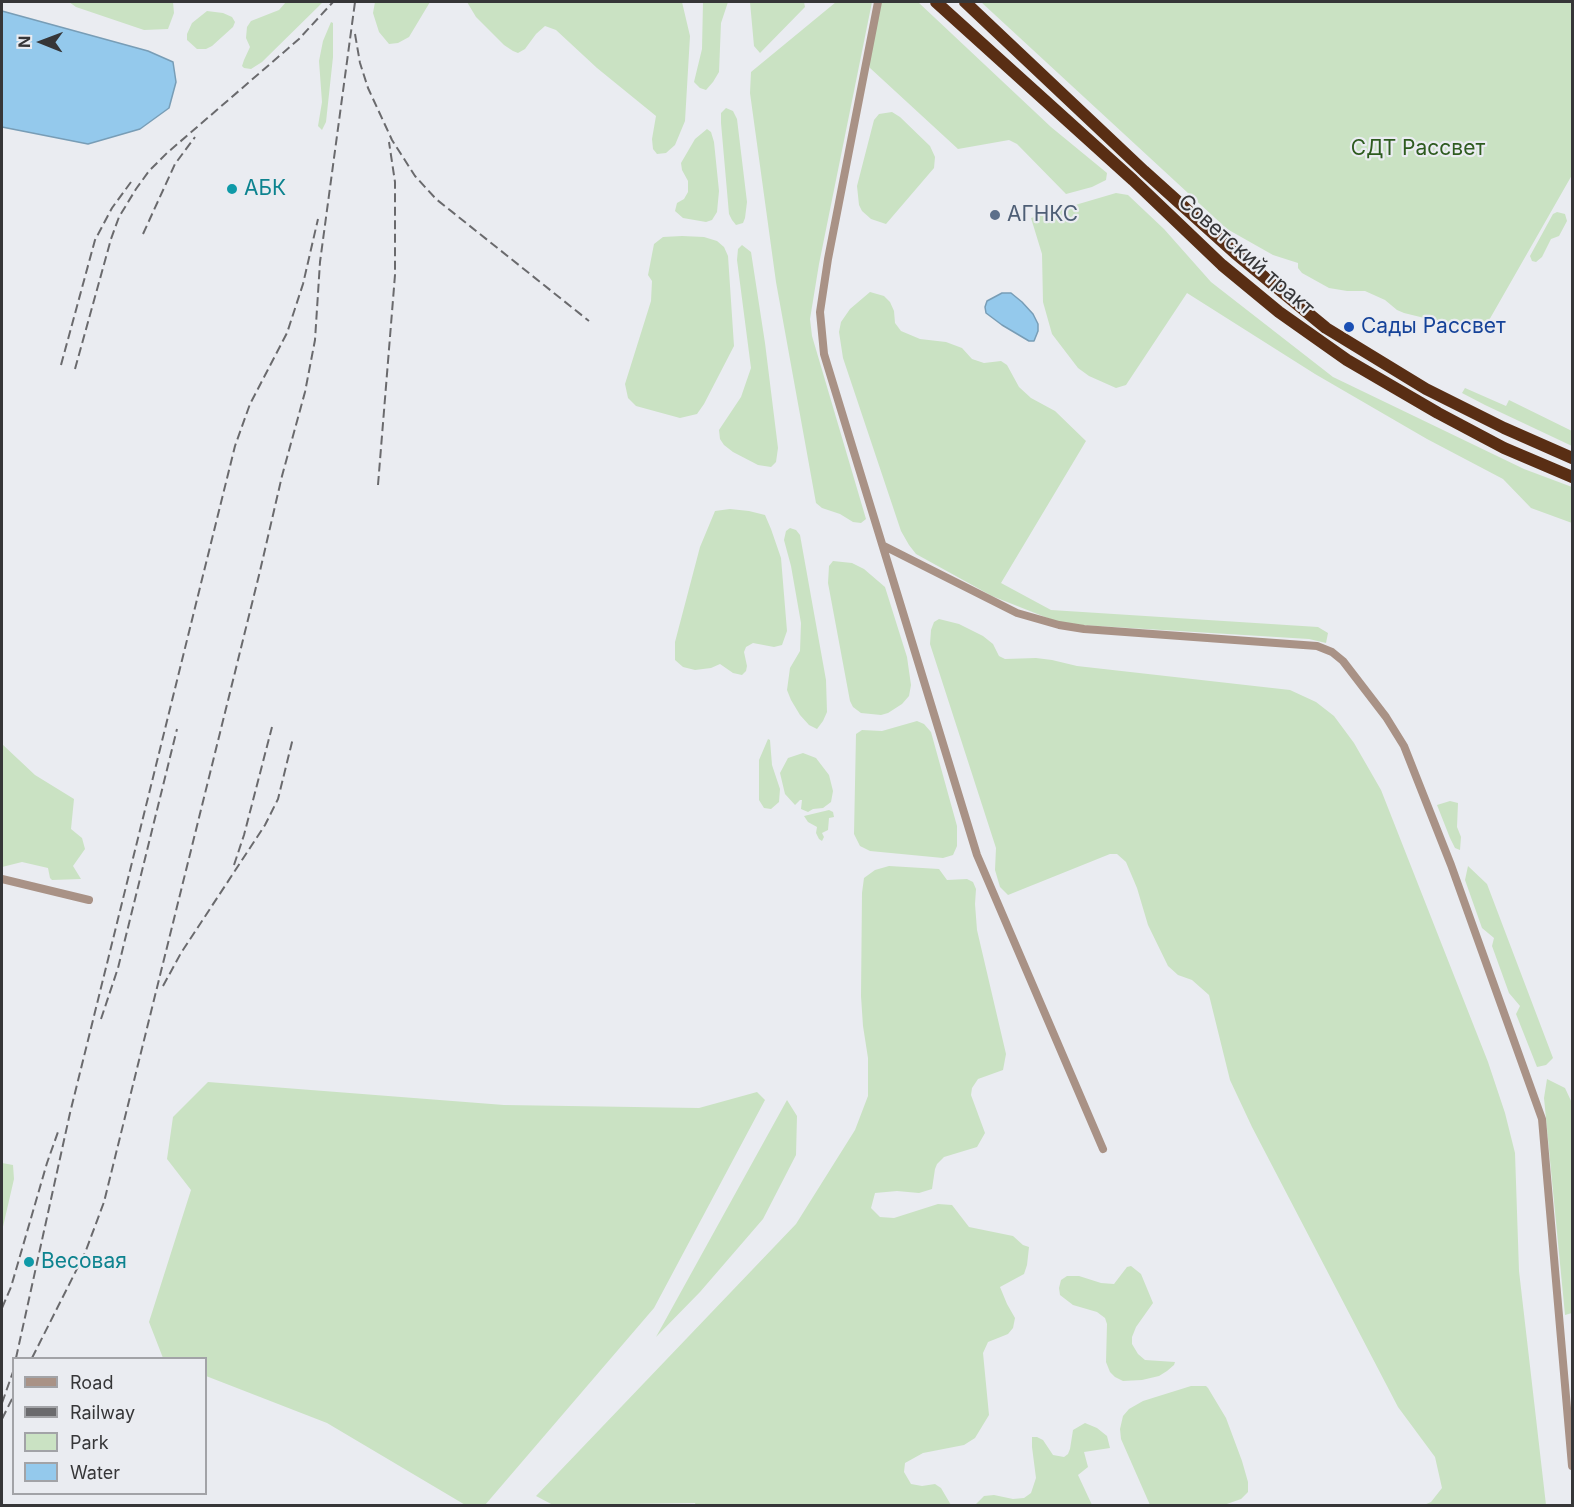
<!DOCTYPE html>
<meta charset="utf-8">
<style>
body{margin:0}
#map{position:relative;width:1574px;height:1507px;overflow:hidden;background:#eaecf1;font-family:Inter,sans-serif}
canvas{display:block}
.frame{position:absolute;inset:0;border:3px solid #363638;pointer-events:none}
.legend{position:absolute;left:12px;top:1357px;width:195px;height:138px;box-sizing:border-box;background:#eaecf1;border:2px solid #a2a3a7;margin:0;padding:8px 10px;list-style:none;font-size:18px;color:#363638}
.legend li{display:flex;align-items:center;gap:12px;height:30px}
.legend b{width:30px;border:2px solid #a2a3a7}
.north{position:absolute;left:12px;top:12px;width:60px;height:60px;-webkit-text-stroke:4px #eaecf1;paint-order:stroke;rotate:271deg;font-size:16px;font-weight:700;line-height:24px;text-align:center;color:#363638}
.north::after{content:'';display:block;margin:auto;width:21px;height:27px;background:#363638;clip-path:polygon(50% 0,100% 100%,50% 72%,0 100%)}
</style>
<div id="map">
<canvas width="1574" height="1507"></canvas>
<div class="frame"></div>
<ul class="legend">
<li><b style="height:8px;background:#a99286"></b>Road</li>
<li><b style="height:8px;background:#6a6a6d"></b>Railway</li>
<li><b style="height:16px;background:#cae2c3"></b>Park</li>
<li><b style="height:16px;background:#94c9ec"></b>Water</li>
</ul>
<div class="north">N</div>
</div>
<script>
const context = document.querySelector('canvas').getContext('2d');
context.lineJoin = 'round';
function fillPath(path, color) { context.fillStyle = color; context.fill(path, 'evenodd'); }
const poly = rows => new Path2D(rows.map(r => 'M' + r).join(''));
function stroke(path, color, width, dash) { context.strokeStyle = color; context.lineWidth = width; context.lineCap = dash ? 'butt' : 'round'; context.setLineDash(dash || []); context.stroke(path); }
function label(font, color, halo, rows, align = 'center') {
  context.font = font + ' Inter,sans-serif'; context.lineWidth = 4.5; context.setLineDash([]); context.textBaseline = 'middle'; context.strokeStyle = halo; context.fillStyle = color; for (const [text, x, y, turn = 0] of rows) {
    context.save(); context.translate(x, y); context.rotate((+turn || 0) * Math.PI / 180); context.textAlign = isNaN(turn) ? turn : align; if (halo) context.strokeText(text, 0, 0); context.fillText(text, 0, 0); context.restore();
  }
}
const green = poly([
 [69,2,173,2,174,13,168,29,144,30,76,7],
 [286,2,323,2,262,62,251,69,244,68,242,66,244,60,250,47,246,38,247,27,251,21,279,10],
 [375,2,430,2,409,37,398,43,389,44,379,32,373,13],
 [467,2,682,2,690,36,685,121,675,145,666,153,657,154,653,149,652,139,656,116,597,68,556,30,545,26,536,34,525,49,518,53,513,51,504,45,476,17],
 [703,2,728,2,721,23,719,72,713,82,706,90,700,88,694,82,702,49],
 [750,2,804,2,805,7,760,53,754,46],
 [836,2,872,2,819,264,810,319,812,336,866,519,861,523,853,522,840,514,822,508,816,503,814,492,776,282,750,93,751,72],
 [881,2,918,2,1051,127,1107,173,1106,180,1092,187,1066,194,1017,144,1009,140,958,149,870,68,869,63],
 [981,2,1572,2,1572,175,1484,329,1470,324,1457,326,1404,313,1397,310,1385,300,1365,291,1347,291,1329,288,1302,273,1298,268,1298,263,1273,255,1227,229],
 [207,11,223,13,232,17,235,22,233,27,212,46,206,49,197,49,187,40,187,34,192,23],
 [331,22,333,23,333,57,326,122,322,130,318,126,322,102,319,61,323,41],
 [726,108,733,111,737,119,747,202,745,218,743,223,736,225,732,220,729,214,721,123,721,113],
 [892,112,900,117,930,146,935,157,934,168,886,224,871,219,862,211,859,205,857,186,874,120,879,114],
 [707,129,711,132,714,142,719,191,717,212,712,220,706,222,683,218,675,211,677,203,684,199,688,192,688,181,682,170,681,163,695,139],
 [1116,193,1128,195,1164,229,1211,282,1333,377,1524,469,1572,487,1572,523,1531,508,1503,479,1427,439,1315,374,1187,293,1126,385,1116,388,1089,376,1078,368,1052,334,1043,302,1042,254,1031,218],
 [1557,212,1565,214,1567,221,1559,236,1551,239,1542,257,1536,262,1532,261,1530,256,1553,214],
 [682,236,704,237,717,241,724,247,728,256,734,346,704,404,697,414,680,418,636,406,628,398,625,384,651,301,652,281,648,275,654,244,663,237],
 [742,245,751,252,765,343,778,448,776,462,771,467,758,465,733,452,724,445,720,439,719,430,741,397,751,368,737,260,738,249],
 [870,292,884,296,890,302,894,311,895,323,901,331,920,339,946,342,962,348,972,359,984,363,1001,361,1007,365,1019,387,1031,398,1055,411,1086,441,1001,583,1051,610,1318,627,1328,633,1326,643,1309,639,1081,625,1055,621,992,596,916,554,909,545,901,531,843,358,839,332,841,322,850,309],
 [1465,388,1506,406,1509,400,1572,431,1572,446,1485,405,1462,393],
 [730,509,749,511,765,515,771,529,781,558,787,631,782,645,774,647,753,643,746,647,744,652,747,666,746,671,742,675,733,673,720,664,711,668,695,670,683,667,675,660,675,642,700,547,715,511],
 [790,528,796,530,800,535,826,680,827,712,823,721,817,729,809,725,800,715,791,700,787,690,790,668,800,651,801,623,791,566,784,540,786,531],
 [833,561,852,563,864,569,885,587,907,657,911,685,909,696,902,704,888,713,881,715,861,713,853,707,850,701,828,583,829,566],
 [939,619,959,624,983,636,993,644,999,656,1005,659,1036,658,1052,660,1077,666,1290,690,1316,702,1334,716,1354,743,1381,790,1488,1062,1505,1113,1515,1153,1519,1271,1546,1505,1424,1505,1431,1502,1442,1488,1435,1457,1398,1407,1252,1127,1230,1080,1209,995,1192,980,1178,975,1168,966,1148,925,1137,888,1126,862,1117,854,1110,854,1008,895,1000,887,995,870,996,848,930,644,931,630,934,622],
 [917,721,924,724,931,732,957,826,957,846,953,855,943,858,870,851,860,846,854,834,856,734,862,730,882,731],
 [768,739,770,740,772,765,780,789,779,802,771,809,764,808,759,800,759,760],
 [2,744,35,775,74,799,71,829,82,838,85,849,73,866,81,879,52,880,50,878,48,868,22,862,2,867],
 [803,753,816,758,829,775,833,791,831,802,823,808,813,809,808,812,801,809,802,800,800,800,795,805,785,794,780,773,788,758],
 [1450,801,1458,803,1457,827,1461,837,1460,850,1455,848,1450,838,1437,805],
 [829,810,833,812,834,817,829,818,828,830,822,833,824,837,822,841,819,839,816,833,817,827,808,822,804,816],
 [889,866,939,869,947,880,967,879,973,882,976,889,975,904,977,930,1006,1054,1003,1070,978,1079,972,1088,971,1095,985,1133,977,1147,944,1157,937,1164,935,1169,932,1189,919,1193,897,1191,875,1193,871,1208,880,1217,894,1218,938,1204,952,1205,969,1227,1013,1236,1023,1245,1029,1247,1027,1265,1024,1274,1000,1287,1007,1304,1015,1318,1013,1328,1008,1334,988,1342,983,1353,989,1415,975,1438,964,1445,923,1453,905,1463,904,1472,911,1484,922,1486,935,1484,941,1488,951,1505,696,1506,695,1503,553,1505,536,1496,796,1224,855,1130,868,1096,868,1058,863,1026,861,996,862,893,864,878,875,870],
 [1468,866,1487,884,1553,1058,1546,1065,1537,1067,1516,1014,1520,1006,1509,993,1492,946,1494,938,1482,928,1465,880],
 [1547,1079,1565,1088,1572,1103,1572,1313,1565,1315,1544,1098],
 [208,1082,504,1105,699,1108,757,1092,765,1100,654,1308,485,1505,467,1506,327,1423,206,1376,206,1358,163,1358,149,1322,191,1190,167,1159,173,1117],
 [787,1100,797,1116,796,1155,763,1219,700,1292,656,1337],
 [2,1163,13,1165,14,1179,2,1231],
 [1131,1266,1141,1274,1153,1303,1136,1327,1132,1337,1132,1344,1138,1354,1145,1360,1175,1362,1174,1365,1167,1371,1159,1376,1142,1380,1123,1381,1115,1377,1110,1372,1106,1362,1107,1324,1105,1318,1097,1312,1073,1305,1060,1295,1059,1288,1061,1280,1067,1276,1079,1276,1101,1283,1114,1284,1127,1267],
 [1191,1386,1206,1386,1208,1388,1226,1418,1242,1461,1248,1482,1248,1492,1241,1499,1224,1505,1150,1505,1121,1439,1120,1429,1123,1416,1129,1409,1143,1401],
 [1085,1423,1097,1428,1107,1436,1110,1448,1084,1452,1088,1467,1078,1475,1092,1505,975,1505,984,1496,994,1495,1013,1499,1024,1498,1031,1493,1036,1478,1032,1447,1032,1437,1037,1437,1043,1440,1053,1455,1064,1457,1068,1454,1070,1449,1073,1430]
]);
const water = poly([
 [2,11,148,51,173,62,176,82,169,108,140,129,88,144,2,127,2,11],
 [1002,293,1011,293,1022,302,1033,314,1038,324,1038,331,1034,341,1029,341,1002,325,986,313,985,307,987,301,1002,293]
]);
const minor = poly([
 [878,2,828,259,820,312,824,354,977,855,1103,1149],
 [884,546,1017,613,1059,625,1084,629,1317,646,1332,652,1343,661,1386,717,1404,746,1451,865,1542,1119,1572,1466],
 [2,879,89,900]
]);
const highway = poly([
 [936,2,1133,180,1222,265,1279,312,1347,360,1438,413,1504,448,1572,477],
 [965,2,1144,171,1235,253,1326,328,1426,389,1504,428,1572,458]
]);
const rail = poly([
 [355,34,360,63,368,88,392,140,415,176,436,199,589,321],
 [143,234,175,164,195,137],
 [61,365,95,240,112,208,131,182],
 [75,369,111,239,119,217,136,189,149,171,167,153,299,39,333,2],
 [378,485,395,275,395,182,389,142],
 [234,865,244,835,272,727],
 [163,986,181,953,265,825,278,799,293,738],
 [101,1019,118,968,177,729],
 [2,1080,2,1078],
 [2,1308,11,1287,47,1163,59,1129],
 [16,1358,70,1113,235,446,250,404,287,333,303,284,318,219],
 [32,1358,85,1253,104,1202,260,571,282,476,305,392,315,340,320,262,355,2],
 [2,1403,14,1369],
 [2,1419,14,1395]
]);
const markers = [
 [232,189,6,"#0f9aa8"],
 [995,215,6,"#5c6f8a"],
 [1349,327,6,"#1a4fb4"],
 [29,1262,6,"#0f9aa8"]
];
const parkNames = [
 ["СДТ Рассвет",1418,149]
];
const cultureNames = [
 ["АБК",244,189],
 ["Весовая",41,1262]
];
const serviceNames = [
 ["АГНКС",1007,215]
];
const streetNames = [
 ["Советский тракт",1246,255,41]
];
const transitNames = [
 ["Сады Рассвет",1361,327]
];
fillPath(green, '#cae2c3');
fillPath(water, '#94c9ec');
stroke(water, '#789db6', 1.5);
stroke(minor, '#a99286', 8);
stroke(highway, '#592e14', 12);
stroke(rail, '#6a6a6d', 2, [9, 4.5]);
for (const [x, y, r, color] of markers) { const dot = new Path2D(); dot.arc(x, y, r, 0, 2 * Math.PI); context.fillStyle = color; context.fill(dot); stroke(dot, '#eaecf1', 2); }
label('21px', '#2e5b1f', '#eaecf1', parkNames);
label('21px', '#0d838f', '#eaecf1', cultureNames, 'left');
label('21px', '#4e5e75', '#eaecf1', serviceNames, 'left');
label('21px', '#363638', '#eaecf1', streetNames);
label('21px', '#164399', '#eaecf1', transitNames, 'left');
</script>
